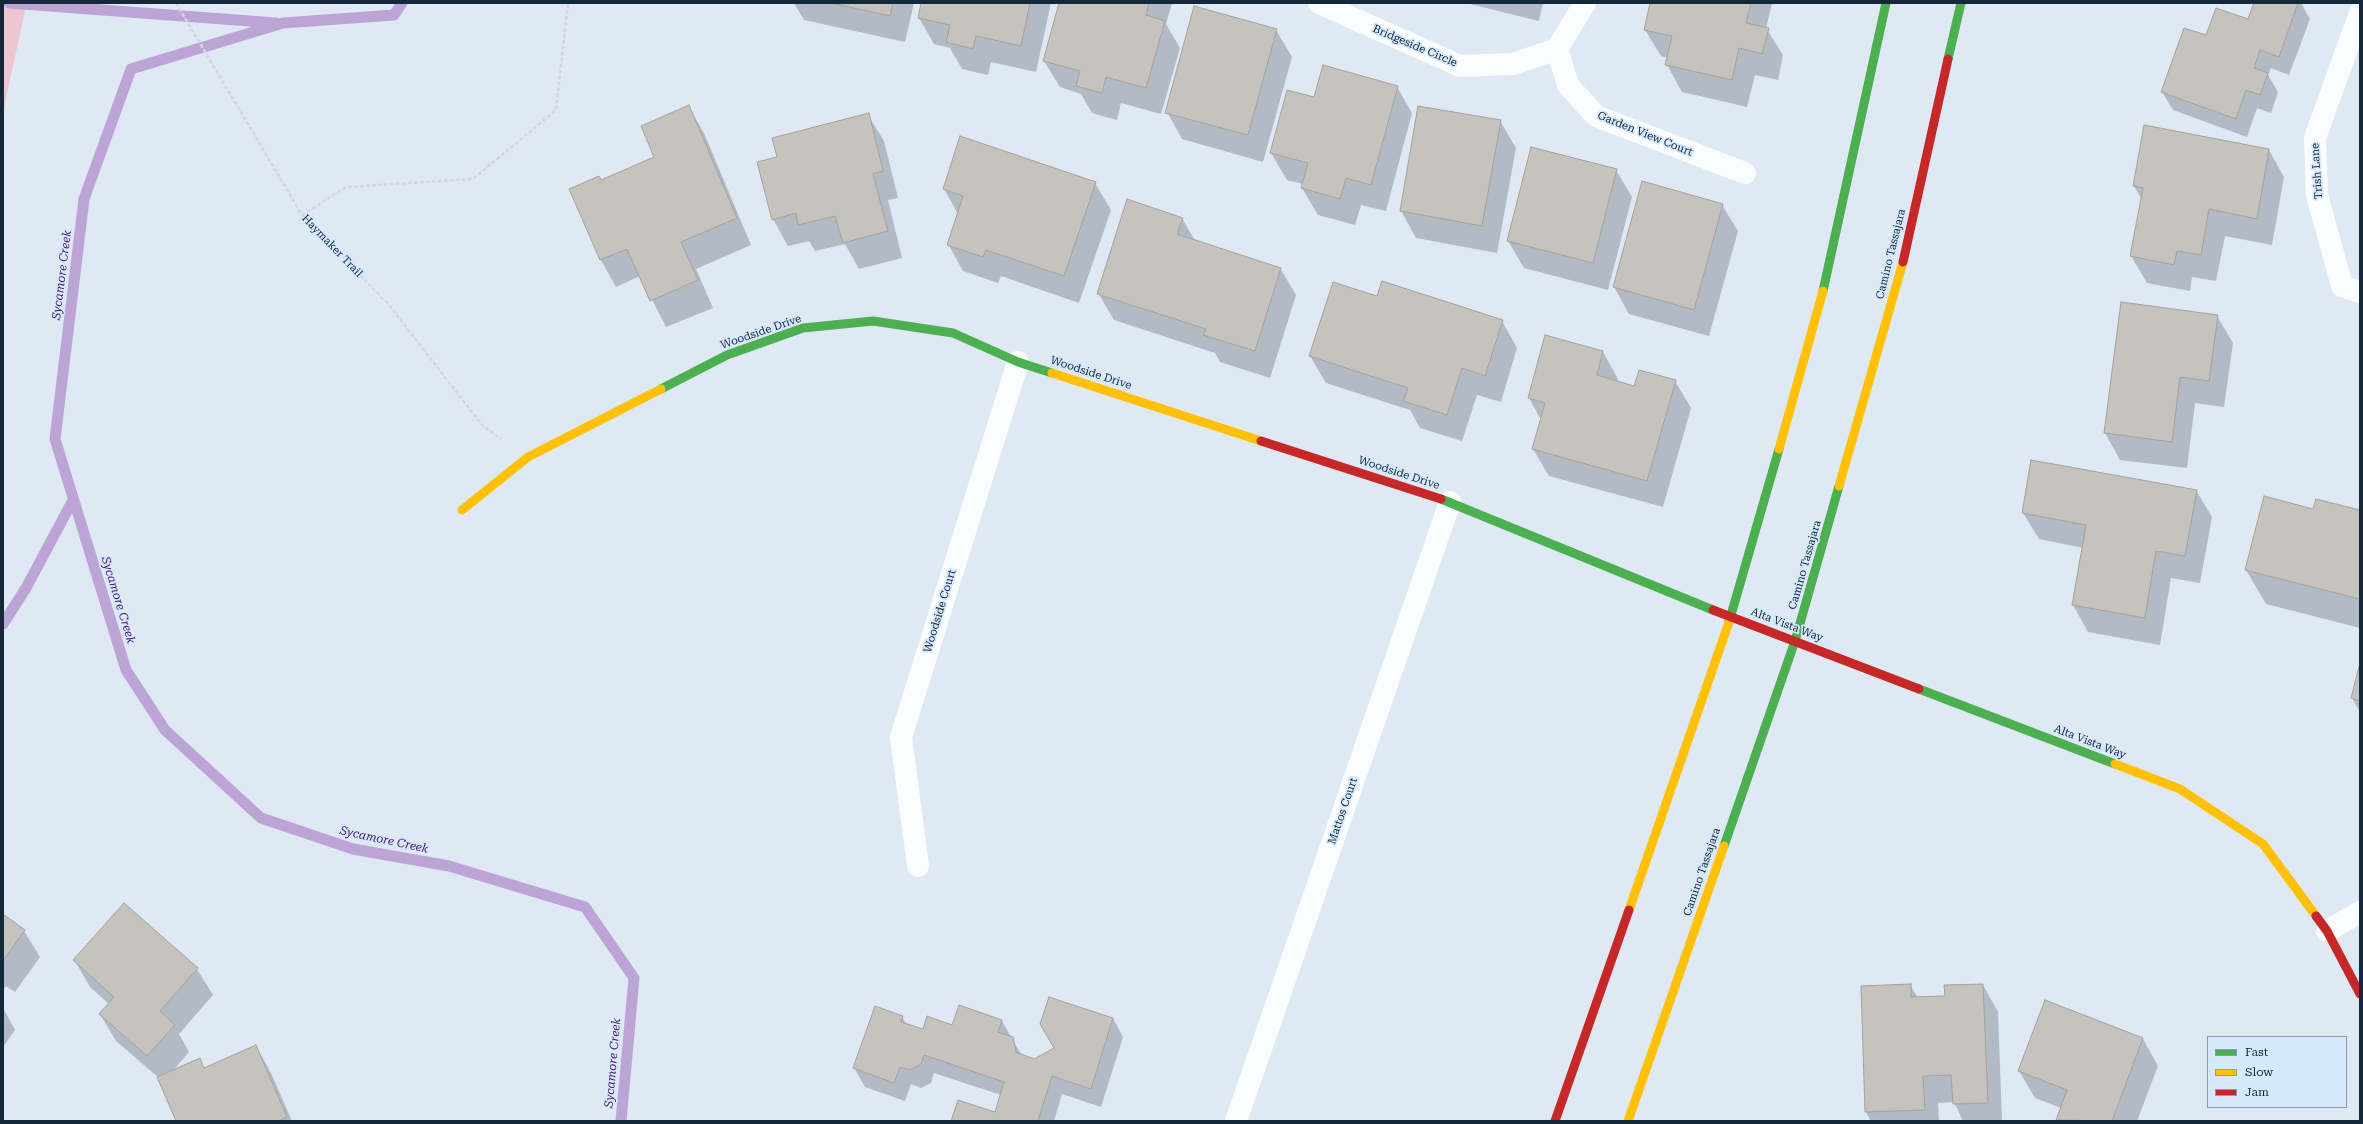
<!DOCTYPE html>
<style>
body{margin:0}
#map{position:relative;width:2363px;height:1124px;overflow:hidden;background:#dfe9f4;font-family:"Roboto Serif",serif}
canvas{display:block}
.frame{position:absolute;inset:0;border:4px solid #15273b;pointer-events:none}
.legend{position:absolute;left:2207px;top:1036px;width:140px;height:72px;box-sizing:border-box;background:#d6e9fd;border:1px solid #899baf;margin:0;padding:5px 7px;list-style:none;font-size:12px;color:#15273b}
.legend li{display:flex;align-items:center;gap:8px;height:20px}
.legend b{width:20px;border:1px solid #899baf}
</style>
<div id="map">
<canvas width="2363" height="1124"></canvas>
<div class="frame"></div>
<ul class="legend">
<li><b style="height:5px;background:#4caf50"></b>Fast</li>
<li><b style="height:5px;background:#ffc107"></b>Slow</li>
<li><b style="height:5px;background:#c62828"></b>Jam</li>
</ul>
</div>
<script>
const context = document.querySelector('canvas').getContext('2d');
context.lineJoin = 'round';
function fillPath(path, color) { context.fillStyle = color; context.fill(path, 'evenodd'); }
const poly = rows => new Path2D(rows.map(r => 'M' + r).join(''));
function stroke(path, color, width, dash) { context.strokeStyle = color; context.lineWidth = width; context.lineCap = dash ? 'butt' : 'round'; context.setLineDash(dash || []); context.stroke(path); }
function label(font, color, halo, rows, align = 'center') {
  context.font = font + ' "Roboto Serif",serif'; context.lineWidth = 3.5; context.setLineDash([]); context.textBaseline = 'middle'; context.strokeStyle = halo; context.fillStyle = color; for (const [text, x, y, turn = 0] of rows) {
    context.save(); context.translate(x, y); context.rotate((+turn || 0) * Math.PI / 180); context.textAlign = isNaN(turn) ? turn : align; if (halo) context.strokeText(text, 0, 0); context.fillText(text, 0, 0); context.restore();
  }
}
const green = poly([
 [3,3,31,3,26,6,3,112]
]);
const shadow = poly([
 [794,3,914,3,905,42,804,20],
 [922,3,1051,3,1036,72,991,62,988,75,962,69,950,48,934,44,919,18],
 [1060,3,1172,3,1166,24,1180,48,1161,114,1121,103,1117,120,1092,113,1081,94,1060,87,1044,61],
 [1466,3,1543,3,1539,21],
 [1651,3,1772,3,1766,28,1783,55,1778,80,1755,75,1747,107,1682,92,1667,65,1668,58,1661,56,1645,30],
 [2255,3,2301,3,2310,19,2289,75,2271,68,2268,75,2278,92,2271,113,2257,108,2247,137,2173,110,2162,92,2207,37,2248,20],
 [1276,30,1292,57,1263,162,1182,139,1167,112],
 [1397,87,1412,113,1386,211,1361,205,1355,225,1318,215,1302,188,1303,184,1287,180,1271,153,1315,99],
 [688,106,704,133,751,245,696,269,713,308,666,327,640,276,616,287,601,260,570,190,601,181,655,157],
 [868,115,884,141,898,198,888,200,902,258,859,269,845,244,815,251,809,241,788,246,773,219,778,158],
 [1500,121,1516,148,1497,253,1416,238,1401,211],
 [2145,127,2269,150,2284,177,2272,245,2225,236,2216,281,2192,277,2190,291,2147,283,2131,256,2142,200,2134,186],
 [1616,170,1632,197,1608,290,1524,268,1508,241],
 [1095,183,1111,210,1079,303,1001,276,998,283,963,271,948,244,958,214,944,189],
 [1722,205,1738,231,1709,336,1629,314,1614,287],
 [1182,218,1195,241,1280,268,1296,295,1270,378,1220,362,1215,353,1114,320,1098,293],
 [1378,297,1502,321,1517,348,1501,402,1477,395,1462,441,1420,428,1410,410,1326,383,1310,356],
 [2217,316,2233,343,2224,407,2195,403,2187,468,2120,460,2105,433],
 [1603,352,1618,379,1617,382,1635,387,1675,381,1691,408,1663,507,1549,476,1533,449,1541,420,1529,398],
 [2196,490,2212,517,2200,583,2171,578,2160,645,2088,632,2073,605,2083,548,2039,539,2023,513],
 [2314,510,2360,511,2360,628,2266,604,2246,570],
 [2360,667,2360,712,2352,698],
 [3,915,24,931,40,957,15,992,6,986,3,990],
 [75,961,197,969,213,995,179,1034,189,1052,172,1072,200,1059,205,1069,256,1046,271,1073,292,1121,177,1121,159,1078,116,1041,100,1014,109,1004,90,987],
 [1910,985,1918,998,1946,997,1983,985,1998,1012,2002,1121,1963,1121,1954,1102,1938,1103,1939,1121,1871,1121,1866,1112,1862,987],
 [3,1008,15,1030,3,1047],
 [902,1017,907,1025,923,1030,1002,1021,1022,1056,1034,1060,1113,1018,1123,1037,1101,1107,1062,1094,1054,1121,952,1121,995,1113,1001,1095,934,1073,931,1083,921,1088,911,1084,905,1101,865,1087,854,1068],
 [2143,1039,2158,1066,2137,1121,2057,1121,2061,1108,2035,1098,2019,1071]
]);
const stream = poly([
 [9,3,276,23],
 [402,3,394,15,283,23,131,69,84,199,55,439,126,670,165,730,261,818,353,849,449,866,585,907,634,978,621,1121],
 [3,624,26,588,73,500]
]);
const building = poly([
 [832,3,893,3,890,16,832,3],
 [921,3,1030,3,1021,46,976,36,973,49,946,42,950,25,918,18,921,3],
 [1059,3,1149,3,1146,15,1165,21,1146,88,1106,77,1102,93,1076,86,1080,71,1043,61,1059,3],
 [1650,3,1751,3,1746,23,1769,28,1762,54,1739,48,1732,80,1665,65,1672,36,1644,30,1650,3],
 [2254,3,2298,3,2279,57,2260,50,2254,68,2268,73,2260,95,2246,90,2236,119,2161,92,2184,28,2206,35,2216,8,2248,19,2254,3],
 [1194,6,1277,29,1248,135,1165,113,1194,6],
 [1323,65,1398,86,1371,185,1346,178,1340,199,1301,188,1308,163,1270,153,1287,90,1314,97,1323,65],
 [689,105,737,218,681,242,698,280,650,301,627,249,600,260,569,189,599,176,601,180,654,157,641,126,689,105],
 [1418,106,1501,120,1482,226,1400,211,1418,106],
 [869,113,883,171,873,174,888,231,843,243,835,216,798,225,796,213,772,220,757,162,777,157,772,138,869,113],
 [2144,125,2269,149,2257,219,2209,209,2201,255,2177,251,2174,265,2130,256,2143,188,2133,186,2144,125],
 [960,136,1096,182,1064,276,986,250,983,257,947,245,963,196,943,189,960,136],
 [1531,147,1617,169,1593,263,1507,241,1531,147],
 [1642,181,1723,204,1694,310,1613,287,1642,181],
 [1127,199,1183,218,1177,234,1281,268,1255,351,1203,335,1206,329,1097,294,1127,199],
 [1382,281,1503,320,1485,376,1462,368,1447,415,1403,401,1408,388,1309,356,1333,282,1377,296,1382,281],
 [2121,302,2218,315,2209,381,2180,377,2172,442,2104,433,2121,302],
 [1545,335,1603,351,1597,375,1634,386,1639,370,1676,380,1647,481,1532,449,1545,403,1528,398,1545,335],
 [2031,460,2197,490,2185,556,2156,551,2145,618,2072,605,2086,525,2022,513,2031,460],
 [2264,496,2313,509,2316,499,2360,510,2360,599,2245,570,2264,496],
 [2360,663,2360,701,2351,698,2360,663],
 [124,903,198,968,160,1011,175,1025,147,1056,99,1014,114,997,73,960,124,903],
 [3,914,25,930,3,961,3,914],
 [1911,984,1911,997,1945,996,1944,985,1983,984,1988,1103,1953,1104,1951,1075,1923,1076,1925,1110,1865,1112,1861,986,1911,984],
 [1049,997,1113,1018,1091,1089,1052,1076,1038,1121,951,1121,958,1100,995,1112,1004,1082,924,1055,921,1064,910,1070,900,1067,894,1083,853,1068,875,1006,903,1016,901,1022,923,1029,927,1016,952,1025,959,1005,1002,1020,998,1032,1013,1037,1016,1052,1034,1059,1054,1048,1040,1024,1049,997],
 [2045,1000,2143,1038,2112,1121,2056,1120,2067,1090,2018,1071,2045,1000],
 [256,1045,287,1117,278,1121,176,1121,157,1077,200,1058,204,1068,256,1045]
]);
const path = poly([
 [176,3,302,215,390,306,482,425,501,439],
 [302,215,346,187,473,179,556,110,568,3]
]);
const street = poly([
 [1319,3,1460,66,1513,64,1557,49,1585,3],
 [2360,13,2315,138,2317,195,2342,286,2360,292],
 [1557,49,1568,85,1596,116,1745,173],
 [918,866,901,737,1018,362],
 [2327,931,2360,912],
 [1236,1121,1450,502]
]);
const fast = poly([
 [1948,59,1961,3],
 [1823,291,1886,3],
 [661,389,727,355,803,328,873,321,953,333,1018,362,1052,373],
 [1441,499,1713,610],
 [1729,622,1779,449],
 [1919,689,2115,764],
 [1724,846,1795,641,1839,486]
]);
const slow = poly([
 [1052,373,1261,441],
 [1779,449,1823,291],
 [1839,486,1903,262],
 [462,510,528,457,661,389],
 [2115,764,2180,789,2263,844,2316,916],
 [1629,910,1729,622],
 [1628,1121,1724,846]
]);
const jam = poly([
 [1903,262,1948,59],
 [1261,441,1441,499],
 [1713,610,1919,689],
 [2316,916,2327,931,2360,994],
 [1555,1121,1629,910]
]);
const streetNames = [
 ["Bridgeside Circle",1415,46,23],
 ["Garden View Court",1645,134,22],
 ["Trish Lane",2317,171,-94],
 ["Haymaker Trail",332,246,46],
 ["Camino Tassajara",1891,254,-76],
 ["Woodside Drive",761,332,-19],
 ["Woodside Drive",1091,373,18],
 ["Woodside Drive",1399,473,18],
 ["Camino Tassajara",1805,565,-74],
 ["Woodside Court",940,611,-73],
 ["Alta Vista Way",1787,625,21],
 ["Alta Vista Way",2090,742,21],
 ["Mattos Court",1343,811,-71],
 ["Camino Tassajara",1702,872,-71]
];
const waterNames = [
 ["Sycamore Creek",62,275,-83],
 ["Sycamore Creek",118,600,73],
 ["Sycamore Creek",384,840,12],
 ["Sycamore Creek",613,1063,-85]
];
fillPath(green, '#ecc6d0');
fillPath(shadow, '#0003');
stroke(stream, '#bda4d6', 11);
fillPath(building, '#c6c2bd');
stroke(building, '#a4a19c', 1);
stroke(path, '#d3d7db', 2.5, [4, 2]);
stroke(street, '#fafcfd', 22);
stroke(fast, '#4caf50', 9);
stroke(slow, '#ffc107', 9);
stroke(jam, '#c62828', 9);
label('11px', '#15273b', '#d6e9fd', streetNames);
label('italic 12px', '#4c1767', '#d6e9fd', waterNames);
</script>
